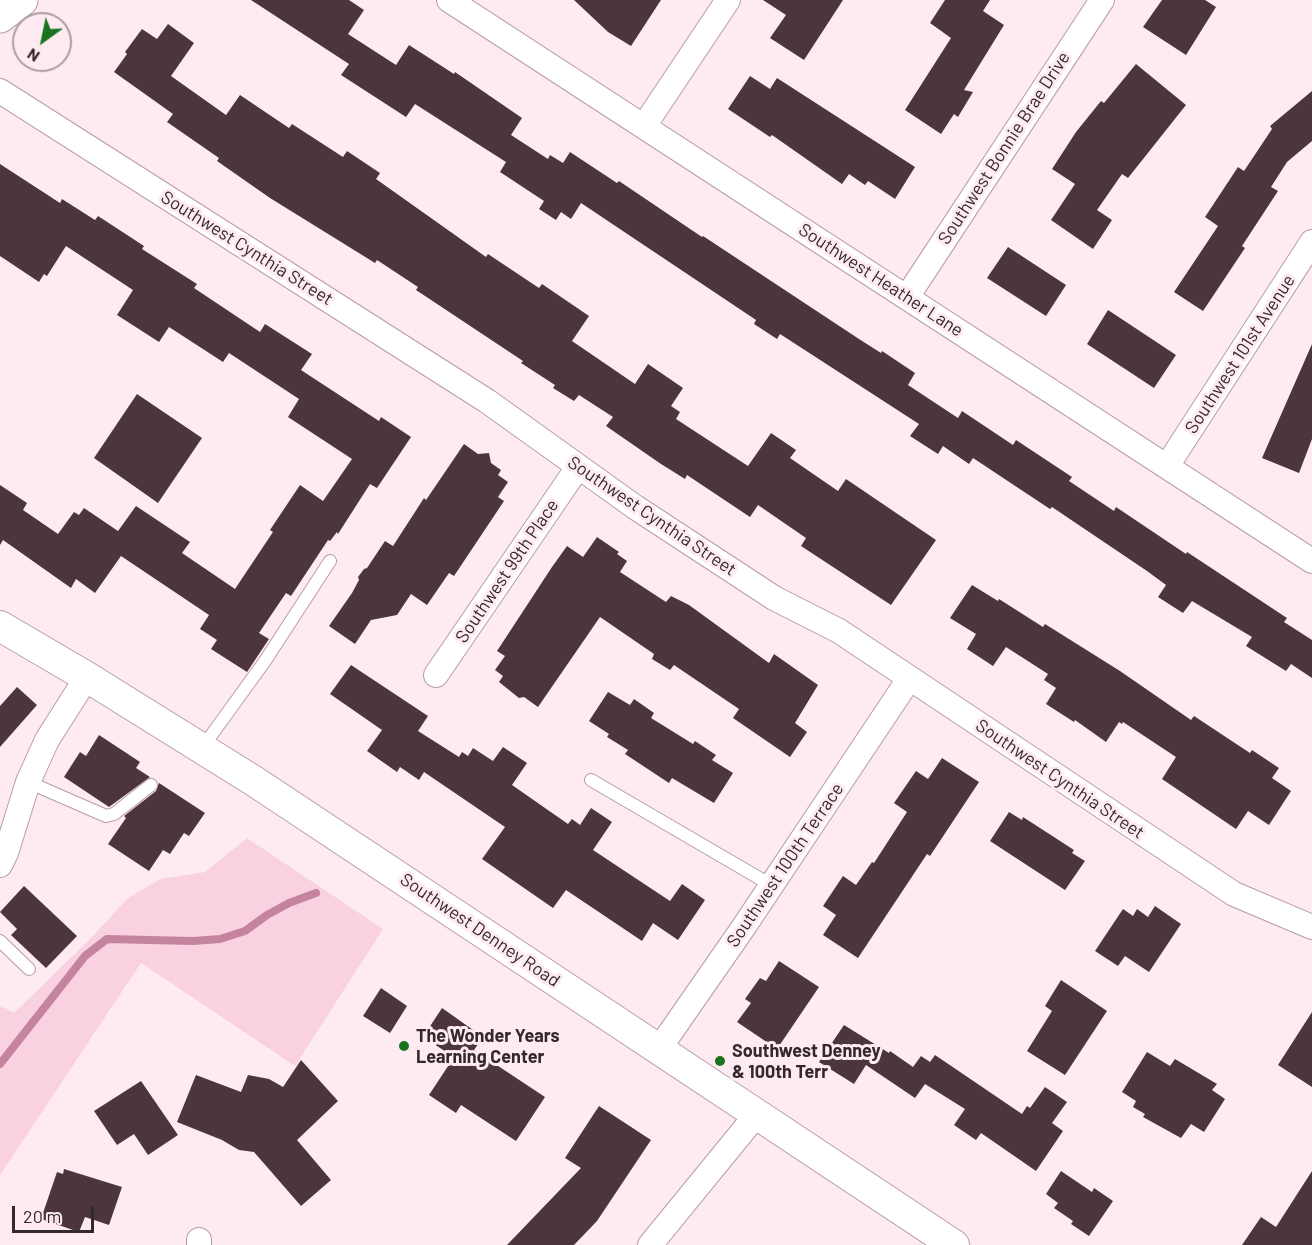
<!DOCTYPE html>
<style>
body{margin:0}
#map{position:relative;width:1312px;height:1245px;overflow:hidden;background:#feebf2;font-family:Barlow,sans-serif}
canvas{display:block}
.north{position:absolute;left:12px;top:12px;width:60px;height:60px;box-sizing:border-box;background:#feebf2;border:2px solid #ad9da3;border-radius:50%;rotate:213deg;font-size:16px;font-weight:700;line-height:24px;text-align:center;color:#33282c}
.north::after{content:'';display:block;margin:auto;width:21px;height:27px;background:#1b731f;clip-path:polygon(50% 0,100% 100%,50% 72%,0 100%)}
.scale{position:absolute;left:12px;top:1206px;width:82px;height:27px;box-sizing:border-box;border:3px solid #33282c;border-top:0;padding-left:8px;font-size:18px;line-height:21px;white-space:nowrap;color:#33282c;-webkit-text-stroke:4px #feebf2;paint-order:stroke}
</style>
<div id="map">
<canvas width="1312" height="1245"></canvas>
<div class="north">N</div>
<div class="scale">20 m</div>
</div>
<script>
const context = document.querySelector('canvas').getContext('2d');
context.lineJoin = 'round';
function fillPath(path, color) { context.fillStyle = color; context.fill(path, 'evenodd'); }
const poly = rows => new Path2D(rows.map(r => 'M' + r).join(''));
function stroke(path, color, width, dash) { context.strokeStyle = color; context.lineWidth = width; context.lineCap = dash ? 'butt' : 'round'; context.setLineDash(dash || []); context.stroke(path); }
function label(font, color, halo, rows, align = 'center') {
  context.font = font + ' Barlow,sans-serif'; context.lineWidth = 6; context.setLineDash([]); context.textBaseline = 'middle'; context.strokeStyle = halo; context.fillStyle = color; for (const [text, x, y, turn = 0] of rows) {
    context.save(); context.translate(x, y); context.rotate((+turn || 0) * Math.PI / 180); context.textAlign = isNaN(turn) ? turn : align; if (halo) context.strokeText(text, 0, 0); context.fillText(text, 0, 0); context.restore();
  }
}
const green = poly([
 [247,838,383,929,295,1066,141,963,0,1175,0,1007,5,1008,14,1013,92,937,127,899,160,879,205,872]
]);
const stream = poly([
 [0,1064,85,956,107,939,193,941,220,939,245,931,267,915,289,903,316,893]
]);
const building = poly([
 [251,0,349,0,364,10,348,34,396,65,409,45,454,74,455,72,522,118,511,135,548,159,550,155,563,163,570,152,617,183,619,181,702,237,703,236,859,339,881,353,882,351,915,373,908,385,958,418,962,411,1013,445,1016,440,1072,477,1069,481,1114,511,1116,507,1186,554,1187,552,1287,618,1284,622,1312,640,1312,678,1291,664,1286,671,1246,646,1252,637,1192,601,1183,613,1158,597,1166,585,1147,571,1052,507,1050,509,973,458,969,464,943,446,938,454,910,436,919,424,780,334,777,339,754,324,756,320,581,203,571,219,561,212,556,220,539,209,544,201,500,172,506,162,415,104,406,117,341,75,349,64],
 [574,0,661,0,631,46,608,32],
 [763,0,843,0,804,60,770,38,786,15],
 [945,0,990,0,983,11,1004,25,964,90,973,92,958,117,954,114,941,134,905,110,951,38,930,23],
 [1162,0,1205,0,1216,7,1186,55,1143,27],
 [168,24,194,43,171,76,226,115,240,95,289,128,292,124,343,157,347,151,380,173,376,179,486,257,488,254,539,288,542,284,589,316,572,341,635,384,648,364,683,388,671,406,680,412,676,419,748,466,771,433,796,450,790,458,838,491,846,479,936,540,891,605,801,546,806,538,758,505,750,517,687,475,685,479,661,464,606,426,613,417,579,395,574,401,553,388,555,385,521,363,523,361,416,290,418,287,377,260,375,263,270,198,217,161,219,158,167,122,173,114,114,72,127,54,125,52,142,29,157,39],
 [1136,64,1186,105,1128,178,1122,174,1097,210,1112,220,1093,249,1051,220,1075,184,1052,169,1076,132,1101,101,1104,103],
 [750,76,770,89,777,78,915,167,895,199,868,181,865,185,849,174,842,184,772,135,770,137,728,109],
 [1312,91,1312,141,1287,162,1271,187,1278,191,1242,246,1245,248,1203,311,1174,292,1218,226,1205,217,1238,167,1244,171,1272,129,1270,126],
 [0,164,60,203,62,199,95,220,98,216,144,246,142,249,197,284,194,288,260,332,265,324,312,354,301,370,379,421,381,417,411,437,377,488,370,484,338,534,337,532,330,541,328,540,291,596,286,593,259,633,269,639,247,672,211,649,217,640,200,629,209,615,121,556,95,593,76,579,71,588,3,540,0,545,0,485,27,503,23,510,58,534,74,512,79,515,84,508,118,531,136,506,190,542,182,553,235,589,273,532,270,530,300,485,323,501,352,459,288,417,299,399,229,353,223,362,169,327,159,342,117,315,133,290,66,246,47,276,44,274,39,282,0,256],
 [1008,247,1066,285,1046,316,987,278],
 [1108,310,1176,355,1154,388,1087,344],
 [1312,344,1312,439,1299,473,1262,458],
 [137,394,202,438,158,503,94,458],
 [464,444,478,454,489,453,491,463,501,470,498,475,508,482,498,497,504,501,454,576,449,573,427,605,411,594,397,615,371,620,355,644,329,626,352,593,359,580,358,577,364,569,367,568,385,541,393,546,424,498,426,500],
 [597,537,619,552,617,554,627,561,620,572,666,602,671,596,689,605,769,663,774,654,818,685,795,723,807,732,790,757,733,718,739,709,674,665,670,670,652,659,654,654,600,617,538,707,524,697,519,698,499,682,503,676,495,670,505,656,497,651,552,567,567,546,583,557],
 [972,585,998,601,999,599,1043,627,1045,624,1120,671,1191,720,1194,716,1250,753,1252,750,1279,768,1272,778,1291,791,1269,825,1248,811,1236,829,1162,779,1176,757,1123,722,1122,724,1119,722,1106,742,1075,720,1074,722,1046,704,1056,688,1044,680,1048,674,1006,647,993,666,967,649,976,634,950,618],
 [351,665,428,716,418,731,459,757,462,752,468,756,473,748,493,761,503,747,527,763,512,785,568,824,572,819,580,825,591,808,612,822,593,850,670,901,682,884,705,900,678,940,653,923,642,941,566,890,553,908,482,859,505,827,424,772,419,780,400,767,397,772,367,751,382,730,330,694],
 [17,687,37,705,0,747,0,706],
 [608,692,630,705,634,699,654,713,651,718,693,744,695,741,716,755,712,760,733,773,714,803,672,778,669,783,625,754,628,750,607,737,609,734,589,721],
 [99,735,140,762,136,768,150,777,109,807,64,777,80,752,86,756],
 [942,758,979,782,930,856,927,854,858,958,823,935,836,915,823,906,843,876,856,885,872,862,874,863,907,812,894,803,916,771,928,779],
 [159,783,205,813,189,836,184,833,170,854,163,850,149,871,108,844,126,818,124,816,156,791],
 [1009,812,1022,820,1023,817,1074,850,1072,853,1085,861,1065,890,990,841],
 [24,886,77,936,46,968,11,935,17,929,0,912],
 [1155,906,1181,924,1149,972,1125,956,1118,966,1095,951,1123,909,1133,916,1137,909,1148,917],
 [779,961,819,987,777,1049,737,1022,751,1003,745,999,760,978,766,981],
 [1061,980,1107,1011,1065,1075,1027,1051,1052,1011,1045,1006],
 [381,988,407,1006,390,1033,363,1016],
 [442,1008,483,1037,474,1050,545,1097,516,1141,461,1105,456,1113,429,1095,454,1057,423,1037],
 [1312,1012,1312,1087,1278,1065],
 [844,1025,889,1053,890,1051,913,1067,921,1056,930,1062,935,1055,1022,1114,1027,1106,1030,1108,1045,1087,1067,1102,1052,1123,1063,1131,1036,1171,981,1133,976,1140,954,1125,965,1109,925,1084,915,1098,866,1065,854,1084,819,1062],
 [1147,1052,1170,1066,1175,1059,1217,1084,1212,1090,1225,1099,1204,1132,1191,1124,1181,1138,1143,1117,1145,1114,1133,1107,1136,1101,1122,1092],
 [301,1060,338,1101,297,1140,331,1180,301,1206,254,1152,239,1150,222,1140,177,1122,196,1075,241,1092,248,1075,269,1079,283,1087],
 [141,1081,178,1135,148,1155,134,1134,117,1145,94,1111],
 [599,1106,651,1140,597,1221,574,1245,507,1245,581,1168,565,1158],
 [64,1169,122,1187,109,1225,85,1217,79,1232,41,1219,57,1172,63,1174],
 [1061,1171,1092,1192,1094,1188,1113,1201,1089,1236,1071,1224,1073,1221,1054,1208,1058,1203,1046,1194],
 [1312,1171,1312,1245,1242,1245,1261,1217,1276,1227]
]);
const service = poly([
 [202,748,265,661,330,561],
 [591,780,771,885],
 [28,782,106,816,114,814,151,785],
 [0,941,29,969]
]);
const minor = poly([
 [449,0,1312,561],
 [0,91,487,401,635,507,774,598,839,631,1234,894,1312,927],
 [644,126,728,0],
 [907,297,1102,0],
 [1167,466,1312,242],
 [436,675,578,467],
 [0,865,6,853,28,782,47,740,87,677],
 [659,1049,743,928,909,679],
 [199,1240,199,1245],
 [650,1245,757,1114]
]);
const tertiary = poly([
 [0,626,87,677,254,781,954,1245]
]);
const secondary = poly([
 [0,16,21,0]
]);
const markers = [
 [404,1046,6,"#1b731f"],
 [720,1061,6,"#1b731f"]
];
const streetNames = [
 ["Southwest Bonnie Brae Drive",1004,148,-57],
 ["Southwest Cynthia Street",247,248,32],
 ["Southwest Heather Lane",881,280,33],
 ["Southwest 101st Avenue",1240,354,-57],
 ["Southwest Cynthia Street",652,516,34],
 ["Southwest 99th Place",507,571,-56],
 ["Southwest Cynthia Street",1060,779,34],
 ["Southwest 100th Terrace",785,865,-56],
 ["Southwest Denney Road",480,930,34]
];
const poiNames = [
 ["The Wonder Years",416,1036],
 ["Learning Center",416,1057],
 ["Southwest Denney",732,1051],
 ["& 100th Terr",732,1072]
];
fillPath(green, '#fad1e1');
stroke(stream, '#c4849e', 8);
fillPath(building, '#4d353f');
stroke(service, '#b89ca7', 14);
stroke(minor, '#b89ca7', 26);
stroke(tertiary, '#b89ca7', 32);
stroke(secondary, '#b89ca7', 35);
stroke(service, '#fff', 12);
stroke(minor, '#fff', 24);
stroke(tertiary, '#fff', 30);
stroke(secondary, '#fff', 33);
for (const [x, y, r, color] of markers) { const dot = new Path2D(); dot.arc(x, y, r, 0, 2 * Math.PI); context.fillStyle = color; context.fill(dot); stroke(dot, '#feebf2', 2); }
label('18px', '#33282c', '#feebf2', streetNames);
label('bold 18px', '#33282c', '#feebf2', poiNames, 'left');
</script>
